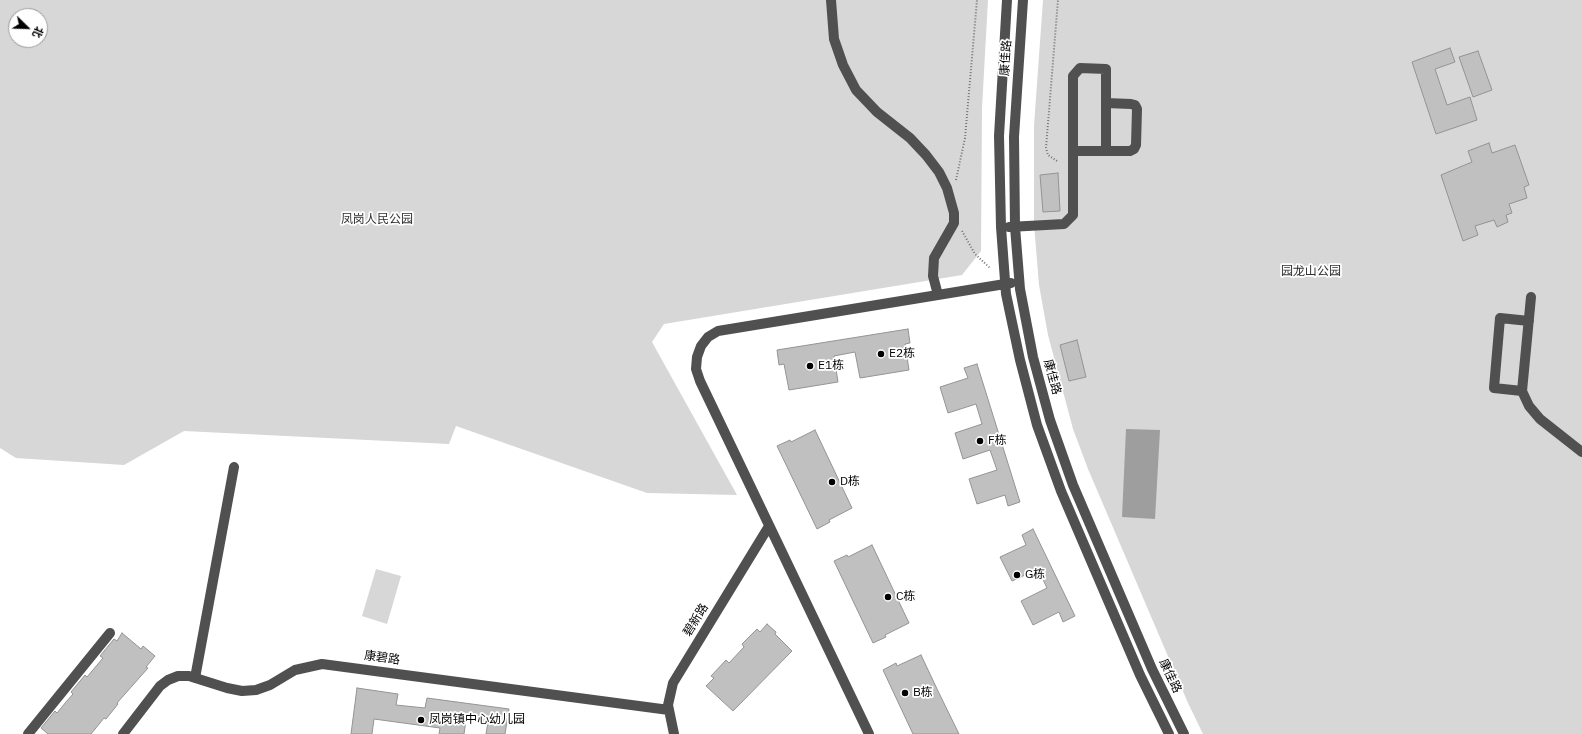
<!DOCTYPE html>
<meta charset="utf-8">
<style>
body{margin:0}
#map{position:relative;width:1582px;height:734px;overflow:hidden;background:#fff;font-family:"IBM Plex Sans","Noto Sans SC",sans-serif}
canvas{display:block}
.north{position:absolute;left:8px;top:8px;width:40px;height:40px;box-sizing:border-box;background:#fff;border:1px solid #999;border-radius:50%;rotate:113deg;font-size:11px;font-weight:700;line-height:16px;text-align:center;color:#000}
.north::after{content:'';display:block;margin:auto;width:14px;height:18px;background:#000;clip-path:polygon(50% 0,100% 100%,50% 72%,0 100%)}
</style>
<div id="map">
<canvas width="1582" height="734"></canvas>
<div class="north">北</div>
</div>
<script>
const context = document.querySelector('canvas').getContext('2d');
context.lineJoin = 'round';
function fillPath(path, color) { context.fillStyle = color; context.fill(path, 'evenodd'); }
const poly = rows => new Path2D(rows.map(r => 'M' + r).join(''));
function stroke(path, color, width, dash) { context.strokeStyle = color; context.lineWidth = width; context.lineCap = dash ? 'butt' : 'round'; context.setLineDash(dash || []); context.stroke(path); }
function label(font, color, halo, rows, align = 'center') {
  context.font = font + ' "IBM Plex Sans","Noto Sans SC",sans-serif'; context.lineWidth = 3.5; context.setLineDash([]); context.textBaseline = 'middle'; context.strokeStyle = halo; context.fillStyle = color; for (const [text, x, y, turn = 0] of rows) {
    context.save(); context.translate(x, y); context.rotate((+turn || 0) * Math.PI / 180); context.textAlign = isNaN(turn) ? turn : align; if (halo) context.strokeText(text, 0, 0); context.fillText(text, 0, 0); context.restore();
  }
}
const green = poly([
 [0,0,988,0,982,108,981,251,962,275,664,324,652,342,737,495,647,493,456,426,449,444,184,431,124,465,16,458,0,448],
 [16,16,40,16,40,40,16,40],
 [1043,0,1582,0,1582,734,1203,734,1188,703,1088,469,1073,429,1048,335,1039,285,1034,224,1034,126],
 [376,569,401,576,387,624,362,616]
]);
const water = poly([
 [1126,429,1160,430,1155,519,1122,517]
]);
const building = poly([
 [1450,48,1455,62,1435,69,1447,105,1470,97,1477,120,1436,134,1412,62,1450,48],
 [1478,51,1492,90,1473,97,1459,57,1478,51],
 [1489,143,1492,153,1515,145,1529,185,1524,187,1527,198,1509,204,1512,213,1506,215,1508,222,1497,227,1494,220,1475,226,1478,235,1463,241,1441,175,1472,162,1468,151,1489,143],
 [1058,173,1060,211,1043,212,1040,175,1058,173],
 [908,329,910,343,905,344,909,370,860,378,855,352,834,356,838,382,789,390,784,364,779,365,777,350,908,329],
 [1077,340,1086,377,1069,381,1060,345,1077,340],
 [977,364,1020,502,1008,506,1005,495,977,504,969,479,997,470,990,450,963,459,955,433,982,424,976,404,948,413,940,387,968,378,964,368,977,364],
 [815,430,852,508,829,520,830,522,817,529,777,446,790,440,791,442,815,430],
 [1033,529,1075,616,1063,622,1059,612,1033,625,1021,601,1047,588,1038,569,1012,581,1000,557,1026,545,1022,535,1033,529],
 [872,545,909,623,885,635,886,637,873,643,834,561,847,555,848,557,872,545],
 [767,624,776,632,775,634,792,651,733,711,706,686,714,678,711,676,726,660,729,663,744,647,742,644,757,629,760,632,767,624],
 [122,633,141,649,143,646,155,656,146,667,148,668,117,703,118,704,106,719,104,718,91,734,48,734,41,728,55,711,57,713,66,702,73,694,71,692,85,675,87,677,103,658,100,656,114,639,117,641,122,633],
 [921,655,938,691,959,734,913,734,883,670,896,663,897,666,921,655],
 [357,688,398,694,396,705,425,708,427,698,509,709,505,734,486,734,488,722,466,720,464,734,439,734,440,728,374,719,372,734,351,734,357,688]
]);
const path = poly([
 [1057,161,1048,155,1046,148,1058,0],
 [956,180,965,138,977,0],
 [962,231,975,254,990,268]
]);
const minor = poly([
 [831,0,834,39,843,65,856,90,877,112,910,138,926,155,939,172,947,188,954,213,954,223,934,258,933,276,938,295],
 [1007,0,999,136,1001,227,1006,294,1020,360,1037,425,1061,491,1140,675,1169,734],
 [1023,0,1014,137,1015,227,1020,289,1033,357,1050,420,1073,485,1152,669,1184,734],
 [1074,151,1130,151,1134,149,1136,145,1137,109,1135,105,1131,104,1106,103],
 [1009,227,1064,224,1073,215,1073,76,1080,68,1106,69,1106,151],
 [1531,297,1522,391,1529,406,1540,419,1582,452],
 [1522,391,1494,388,1500,318,1529,321],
 [195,678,234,467],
 [28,734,110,633],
 [123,734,160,686,168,680,178,676,189,676,227,688,242,691,256,690,270,685,295,670,322,664,669,710],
 [674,734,668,705,673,683,769,526],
 [869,734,700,381,696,369,697,357,701,346,708,337,718,331,1011,283]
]);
const markers = [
 [881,354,4,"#000"],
 [810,366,4,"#000"],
 [980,441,4,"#000"],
 [832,482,4,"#000"],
 [1017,575,4,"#000"],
 [888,597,4,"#000"],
 [905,693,4,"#000"],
 [421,720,4,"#000"]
];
const streetNames = [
 ["康佳路",1006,58,-86],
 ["康佳路",1052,377,75],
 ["碧新路",696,620,-58],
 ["康碧路",382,658,8],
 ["康佳路",1170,676,65]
];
const parkNames = [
 ["凤岗人民公园",377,220],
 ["园龙山公园",1311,272]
];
const poiNames = [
 ["E2栋",889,354],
 ["E1栋",818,366],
 ["F栋",988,441],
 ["D栋",840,482],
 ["G栋",1025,575],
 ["C栋",896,597],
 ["B栋",913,693],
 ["凤岗镇中心幼儿园",429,720]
];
fillPath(green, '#d7d7d7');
fillPath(water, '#9e9e9e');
fillPath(building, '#c0c0c0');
stroke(building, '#949494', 1);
stroke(path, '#727272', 2, [1, 2]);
stroke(minor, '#505050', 10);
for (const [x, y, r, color] of markers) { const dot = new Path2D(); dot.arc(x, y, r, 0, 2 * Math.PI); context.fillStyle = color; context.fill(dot); stroke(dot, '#fff', 1.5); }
label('12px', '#000', '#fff', streetNames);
label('12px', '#2e2e2e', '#fff', parkNames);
label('12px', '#000', '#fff', poiNames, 'left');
</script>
